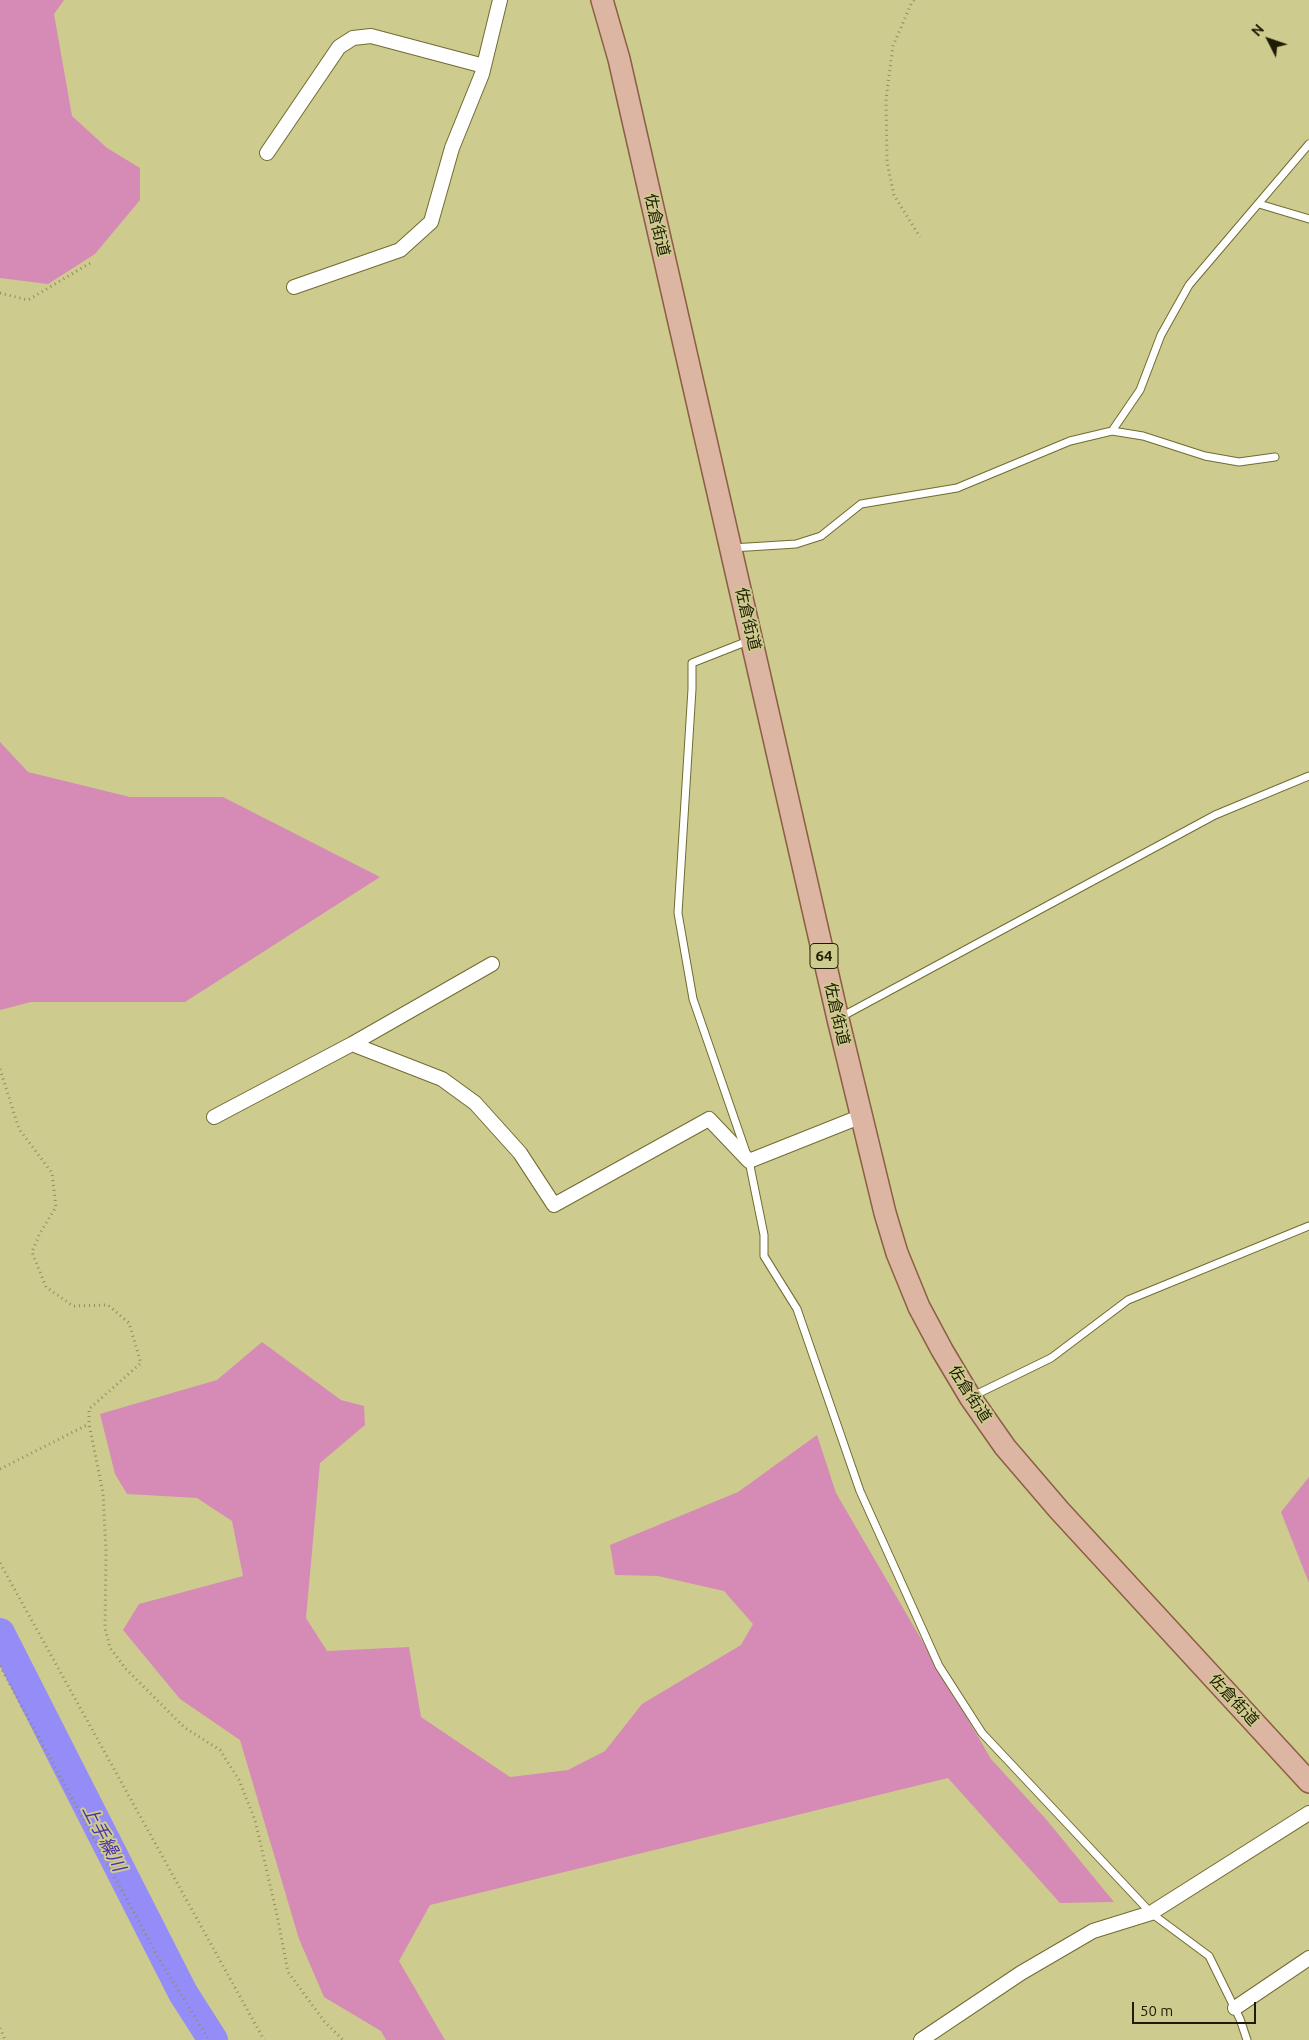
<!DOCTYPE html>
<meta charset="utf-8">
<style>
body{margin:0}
#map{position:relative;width:1309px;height:2040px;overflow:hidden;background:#cecb8e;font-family:Ubuntu,sans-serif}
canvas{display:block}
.north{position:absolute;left:1244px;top:15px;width:50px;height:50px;-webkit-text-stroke:4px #cecb8e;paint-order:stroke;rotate:311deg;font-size:14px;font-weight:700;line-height:20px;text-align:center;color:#1e1c04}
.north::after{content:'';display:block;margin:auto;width:18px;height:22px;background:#1e1c04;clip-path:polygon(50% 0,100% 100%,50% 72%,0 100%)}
.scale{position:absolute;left:1132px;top:2002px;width:124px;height:22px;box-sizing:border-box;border:2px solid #1e1c04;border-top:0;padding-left:6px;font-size:15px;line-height:18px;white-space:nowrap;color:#1e1c04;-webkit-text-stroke:4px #cecb8e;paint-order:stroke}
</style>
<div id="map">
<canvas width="1309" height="2040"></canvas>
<div class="north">N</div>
<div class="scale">50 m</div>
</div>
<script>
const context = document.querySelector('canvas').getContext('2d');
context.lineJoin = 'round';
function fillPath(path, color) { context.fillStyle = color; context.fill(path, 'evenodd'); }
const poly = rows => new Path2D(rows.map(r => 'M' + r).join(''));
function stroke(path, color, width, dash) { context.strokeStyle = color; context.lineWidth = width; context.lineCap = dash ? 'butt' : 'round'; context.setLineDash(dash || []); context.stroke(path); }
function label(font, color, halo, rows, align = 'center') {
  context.font = font + ' Ubuntu,"Noto Sans JP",sans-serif'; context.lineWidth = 4; context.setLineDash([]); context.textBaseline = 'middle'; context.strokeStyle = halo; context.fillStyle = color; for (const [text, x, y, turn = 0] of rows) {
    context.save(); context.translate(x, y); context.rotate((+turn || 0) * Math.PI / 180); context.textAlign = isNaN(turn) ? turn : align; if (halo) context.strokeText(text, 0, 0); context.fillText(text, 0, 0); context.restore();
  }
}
const green = poly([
 [0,0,64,0,54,14,72,116,107,148,140,168,140,200,95,254,48,284,0,278],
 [0,742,28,772,130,797,223,797,380,877,185,1002,31,1002,0,1010],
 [262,1342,341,1400,364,1406,365,1425,320,1463,306,1618,327,1651,409,1647,421,1717,510,1777,568,1770,605,1751,642,1704,741,1645,753,1624,724,1591,658,1576,615,1575,610,1545,738,1492,817,1435,836,1493,991,1759,1045,1818,1114,1902,1060,1903,948,1778,430,1905,399,1961,445,2040,386,2040,381,2031,324,1997,299,1939,240,1740,180,1699,123,1630,139,1604,243,1576,232,1521,197,1498,127,1494,115,1474,100,1414,217,1380],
 [1309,1477,1309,1583,1281,1512]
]);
const river = poly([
 [0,1633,183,1993,213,2040]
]);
const path = poly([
 [914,0,911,4,893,46,886,99,887,162,894,195,920,237],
 [0,293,28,300,92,262],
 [0,1069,19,1129,52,1173,56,1207,40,1233,32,1252,46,1287,73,1306,108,1305,129,1323,141,1363,89,1409,89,1424,103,1493,106,1551,105,1628,110,1648,126,1669,185,1728,220,1750,239,1780,255,1820,277,1915,288,1972,324,2021,343,2040],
 [0,1469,89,1424],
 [0,1563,264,2040],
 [0,1666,162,1964,209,2040],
 [0,2028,5,2040]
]);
const service = poly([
 [1259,204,1309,219],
 [1112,431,1140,390,1161,335,1189,285,1309,144],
 [732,548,796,544,821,536,861,504,957,488,1070,441,1112,431,1143,436,1205,456,1239,462,1275,457],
 [748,641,692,663,692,689,678,913,693,999,749,1161,764,1235,764,1256,797,1309,860,1491,939,1666,982,1733,1151,1913,1209,1956,1240,2019,1247,2040],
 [841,1017,1215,815,1309,776],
 [973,1396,1051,1358,1128,1300,1309,1226]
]);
const minor = poly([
 [267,153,339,47,353,38,371,36,484,66],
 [294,287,400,250,431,222,452,148,482,74,500,0],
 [352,1044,442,1079,475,1103,520,1153,554,1205,709,1119,749,1161,862,1116],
 [214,1117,352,1044,492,964],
 [1235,2008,1309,1958],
 [921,2040,1021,1973,1093,1931,1151,1913,1309,1813]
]);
const primary = poly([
 [602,0,619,59,838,1019,885,1213,897,1253,919,1307,942,1350,970,1397,1005,1447,1059,1510,1309,1782]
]);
const shields = [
 [824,956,28]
];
const shieldNames = [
 ["64",824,956]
];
const streetNames = [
 ["佐倉街道",657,225,77],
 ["佐倉街道",748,619,77],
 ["佐倉街道",837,1014,77],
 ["佐倉街道",970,1394,57],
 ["佐倉街道",1234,1700,47]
];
const waterNames = [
 ["上手繰川",104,1838,63]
];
fillPath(green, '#d58bb5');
stroke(river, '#948cf7', 30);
stroke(service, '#706c32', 9);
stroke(minor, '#706c32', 16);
stroke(primary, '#8b5f44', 24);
stroke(path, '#908e5e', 3, [1, 4]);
stroke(service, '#fff', 7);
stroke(minor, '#fff', 14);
stroke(primary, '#dcb5a3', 21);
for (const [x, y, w] of shields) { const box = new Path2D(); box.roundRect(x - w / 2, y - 12.5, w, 25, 4); context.fillStyle = '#cecb8e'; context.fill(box); stroke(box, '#1e1c04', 1); }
label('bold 15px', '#1e1c04', null, shieldNames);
label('16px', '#1e1c04', '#cecb8e', streetNames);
label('italic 18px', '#4a30ac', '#cecb8e', waterNames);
</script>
